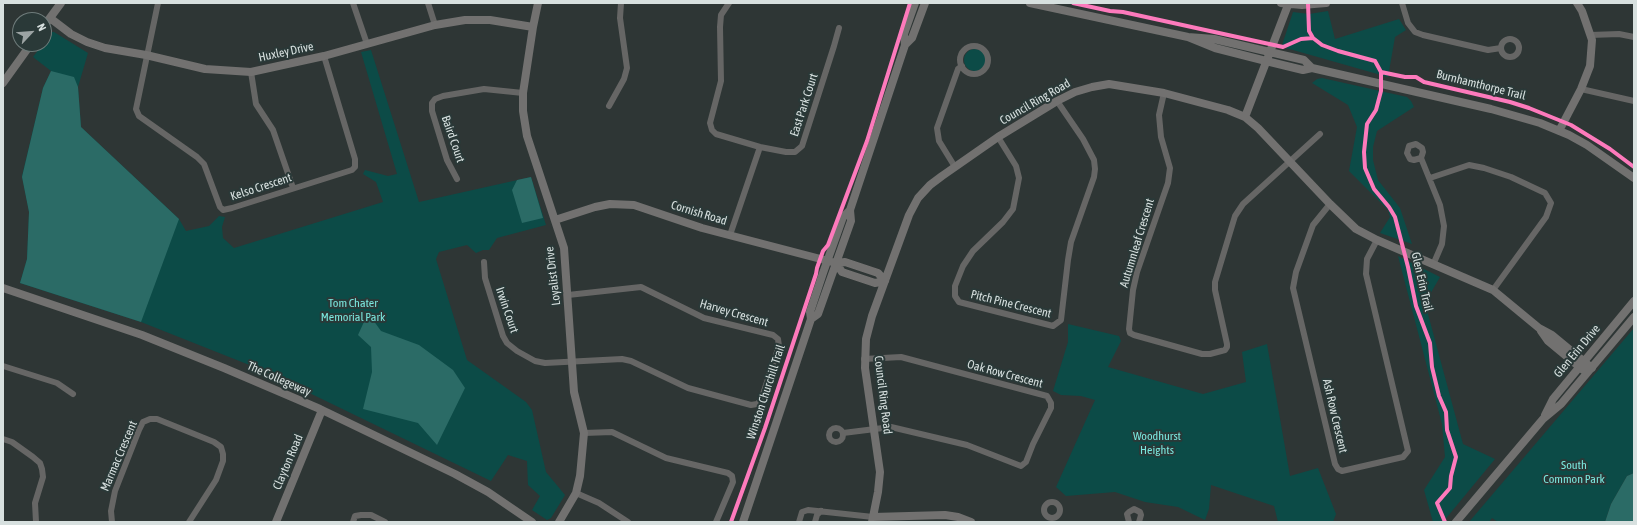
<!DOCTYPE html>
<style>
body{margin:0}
#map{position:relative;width:1637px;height:525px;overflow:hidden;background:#2e3635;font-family:"Asap Condensed",sans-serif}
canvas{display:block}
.frame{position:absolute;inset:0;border:4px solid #d7e0df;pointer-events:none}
.north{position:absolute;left:12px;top:12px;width:40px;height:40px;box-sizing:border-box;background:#2a3938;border:1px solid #6f7c7b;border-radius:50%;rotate:64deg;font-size:11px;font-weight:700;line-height:16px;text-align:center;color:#d7e0df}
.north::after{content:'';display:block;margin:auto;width:14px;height:18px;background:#9ca4a4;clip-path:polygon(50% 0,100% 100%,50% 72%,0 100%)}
</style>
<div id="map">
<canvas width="1637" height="525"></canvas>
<div class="frame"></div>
<div class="north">N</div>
</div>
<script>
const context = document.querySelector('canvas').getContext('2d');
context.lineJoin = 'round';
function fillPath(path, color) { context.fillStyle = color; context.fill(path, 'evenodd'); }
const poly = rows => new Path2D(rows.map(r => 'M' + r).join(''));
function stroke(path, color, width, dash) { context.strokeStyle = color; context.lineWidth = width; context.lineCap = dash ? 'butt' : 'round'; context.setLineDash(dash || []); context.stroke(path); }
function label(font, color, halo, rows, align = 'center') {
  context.font = font + ' "Asap Condensed",sans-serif'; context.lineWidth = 4; context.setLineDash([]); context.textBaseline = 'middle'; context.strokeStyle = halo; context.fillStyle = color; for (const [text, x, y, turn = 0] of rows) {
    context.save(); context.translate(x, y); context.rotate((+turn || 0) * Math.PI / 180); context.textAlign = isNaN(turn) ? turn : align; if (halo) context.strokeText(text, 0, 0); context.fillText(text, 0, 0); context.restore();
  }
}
const green = poly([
 [1328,11,1335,39,1399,19,1406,30,1395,37,1388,77,1286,48,1282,45,1293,12,1309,14],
 [52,32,54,32,88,53,78,87,81,127,179,219,186,231,209,226,219,216,225,217,222,227,223,238,234,248,383,202,376,182,363,174,365,170,388,176,397,174,361,52,371,50,419,202,531,177,546,225,497,238,489,250,483,250,476,253,467,245,439,252,436,259,467,360,526,402,532,410,546,472,565,495,551,518,547,520,532,510,540,496,528,485,527,461,508,455,491,481,262,370,141,322,20,283,27,259,29,212,22,176,43,88,51,71,33,57],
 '964 60a11 11 0 1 1 22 0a11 11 0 1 1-22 0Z',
 [1322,78,1407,97,1411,101,1414,107,1377,131,1373,147,1373,160,1378,180,1400,208,1412,244,1380,233,1390,217,1388,210,1349,171,1357,127,1348,105,1312,83,1317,79],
 [1398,256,1440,277,1425,303,1463,444,1495,459,1443,522,1433,522,1424,490,1445,457,1442,424],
 [1068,324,1119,336,1121,341,1108,367,1203,394,1246,382,1242,352,1267,344,1290,476,1318,468,1336,514,1333,522,1278,522,1274,506,1211,485,1209,509,1205,520,1178,507,1145,502,1115,492,1066,496,1056,487,1095,400,1081,396,1061,395,1053,391,1068,342],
 [1634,328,1634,473,1627,476,1611,504,1605,522,1498,522,1492,518,1489,522,1469,522]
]);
const forest = poly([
 [51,71,74,77,78,87,81,127,179,219,141,322,20,283,27,259,29,212,22,177,43,88],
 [531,177,543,218,522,223,512,190,517,180],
 [368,313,381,331,419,345,453,370,465,388,437,445,418,423,363,409,372,372,371,347,358,335],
 [1634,473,1634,522,1605,522,1611,504,1627,476]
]);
const street = poly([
 [158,3,136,109,139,116,197,157,204,164,220,207,223,210,232,208,352,170,355,167,355,159,324,56],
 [353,3,367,44],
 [428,3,435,25],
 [729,3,721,15,720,27,721,81,710,123,712,130,716,134,760,147,786,152,795,152,802,146,834,46,839,28],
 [1402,3,1408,23,1415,32,1423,35,1488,50,1501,48],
 [1590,35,1619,34,1634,37],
 '1501 48a9 9 0 1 1 18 0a9 9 0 1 1-18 0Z',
 '960 60a14 14 0 1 1 28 0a14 14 0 1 1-28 0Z',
 [251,72,256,104,273,130,293,188],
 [1581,89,1634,101],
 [1164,93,1159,115,1161,137,1170,168,1168,183,1137,272,1133,290,1129,329,1130,333,1134,335,1202,354,1210,354,1225,350,1227,347,1227,344,1215,290,1215,282,1235,216,1243,204,1320,134],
 [609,106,624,79,627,68,620,18,621,3],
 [998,137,1016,166,1019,178,1013,209,1003,222,973,251,963,266,955,286,955,296,959,302,1053,326,1061,320,1068,260,1071,242,1094,177,1095,169,1094,160,1083,139,1057,101],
 [1421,158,1414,160,1410,159,1407,153,1409,146,1416,144,1422,148,1423,152,1421,158,1440,205,1444,226,1442,244,1433,265],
 [955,167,939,141,937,128,958,69,962,66],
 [1430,178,1469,165,1484,168,1511,177,1545,193,1551,203,1546,217,1493,290],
 [457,179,447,160,432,111,432,103,435,99,443,96,484,89,523,93],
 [1330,204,1313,225,1296,272,1293,288,1335,464,1338,469,1342,471,1403,457,1408,451,1366,274,1367,259,1377,240],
 [730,235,760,147],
 [484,262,485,278,503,336,507,343,517,351,535,361,545,363,622,359,631,361,688,388,751,405,757,404,761,400,779,346,778,339,773,335,704,318,641,287,568,295],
 [3,366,57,383,73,394],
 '829 435a7 7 0 1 1 14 0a7 7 0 1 1-14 0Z',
 [584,433,612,432,666,458,728,473,732,476,733,482,716,522],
 [843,433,891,427,967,445,1021,466,1026,462,1033,444,1051,408,1051,403,1047,396,901,357,864,359],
 [3,439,12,442,33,457,40,463,42,469,43,477,35,503,36,522],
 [576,493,599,503,628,522],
 '1044 510a8 8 0 1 1 16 0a8 8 0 1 1-16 0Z',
 [112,522,111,511,115,491,139,430,143,422,150,419,157,419,214,442,221,447,223,454,223,461,216,480,189,522],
 [353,522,355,516,361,515,371,515,385,522],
 [799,522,802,512,808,510,873,517],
 [815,522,817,515,821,511],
 [1129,522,1127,514,1129,512,1134,509,1140,512,1141,515,1139,522]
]);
const secondary = poly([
 [538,3,533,27,523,93,523,111,527,136,564,248,574,392,584,433,580,476,576,493,559,522],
 [1030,3,1188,37,1214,39,1304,60,1312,68],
 [1281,3,1302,5,1326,3],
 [50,18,71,34,87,42,105,48,146,55,205,69,251,72,324,56,435,25,465,20,490,20,533,27],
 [44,26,61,3],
 [1188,37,1215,48,1266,61,1303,70,1312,68,1491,109,1540,123,1569,135,1587,145,1634,178],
 [905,45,912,38,925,3],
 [3,83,31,44],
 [1245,117,1288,5],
 [1559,131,1581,89,1590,66,1592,40,1582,11,1577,3],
 [555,220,595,207,610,204,634,205,702,228,836,263,845,262,878,273,885,281,875,283,842,272,836,263],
 [3,288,142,335,224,368,320,409,455,474,488,492,532,522],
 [811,319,818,314,851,221,850,210,905,45,904,34,915,3],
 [1541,331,1548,341,1583,370],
 [1545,415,1553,399,1634,301],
 [873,517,945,515,958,517,971,522],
 [276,522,322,410],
 [743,522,811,319,810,312,823,273,843,217,850,210],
 [872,522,878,492,880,472,865,368,866,339,872,316,909,215,918,198,930,185,942,176,998,137,1057,101,1075,92,1092,87,1109,84,1164,93,1228,110,1245,117,1258,128,1330,204,1356,229,1377,240,1493,290,1539,328,1552,335,1592,368],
 [1456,522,1543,419,1561,404,1634,317]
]);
const cycleway = poly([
 [1073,3,1110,11,1123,12,1283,47,1301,39,1313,38],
 [1308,3,1309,31,1313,38,1322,45,1338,51,1375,61,1381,72,1381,91,1376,110,1367,124,1364,152,1365,168,1374,189,1389,207,1395,217,1408,267,1416,306,1430,343,1432,367,1439,396,1446,412,1447,430,1456,457,1451,476,1450,488,1437,503,1445,522],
 [1381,72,1405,77,1416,77,1424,82,1510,102,1529,108,1571,125,1610,149,1634,167],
 [731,522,765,428,816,274,817,268,823,251,828,245,867,141,910,3]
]);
const streetNames = [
 ["Huxley Drive",286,52,-12],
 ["Burnhamthorpe Trail",1481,85,14],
 ["Council Ring Road",1035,102,-30],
 ["East Park Court",804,105,-72],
 ["Baird Court",453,139,71],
 ["Kelso Crescent",261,187,-18],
 ["Cornish Road",699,213,17],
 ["Autumnleaf Crescent",1137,243,-73],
 ["Loyalist Drive",553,276,-97],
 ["Glen Erin Trail",1422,282,77],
 ["Pitch Pine Crescent",1011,304,14],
 ["Irwin Court",507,310,71],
 ["Harvey Crescent",734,313,16],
 ["Glen Erin Drive",1577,351,-50],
 ["Oak Row Crescent",1005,374,15],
 ["The Collegeway",279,379,24],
 ["Winston Churchill Trail",766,392,-72],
 ["Council Ring Road",883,395,83],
 ["Ash Row Crescent",1335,416,77],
 ["Marmac Crescent",119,456,-67],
 ["Clayton Road",288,462,-67]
];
const parkNames = [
 ["Tom Chater",353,303],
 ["Memorial Park",353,317],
 ["Woodhurst",1157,436],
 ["Heights",1157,450],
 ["South",1574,465],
 ["Common Park",1574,479]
];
fillPath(green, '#0c4b47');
fillPath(forest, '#2b6b66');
stroke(street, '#666665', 6);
stroke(secondary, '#727170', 8);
stroke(cycleway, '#fd7abc', 4);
label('12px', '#d7e0df', '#2a3938', streetNames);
label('12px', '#7be8df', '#2a3938', parkNames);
</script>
